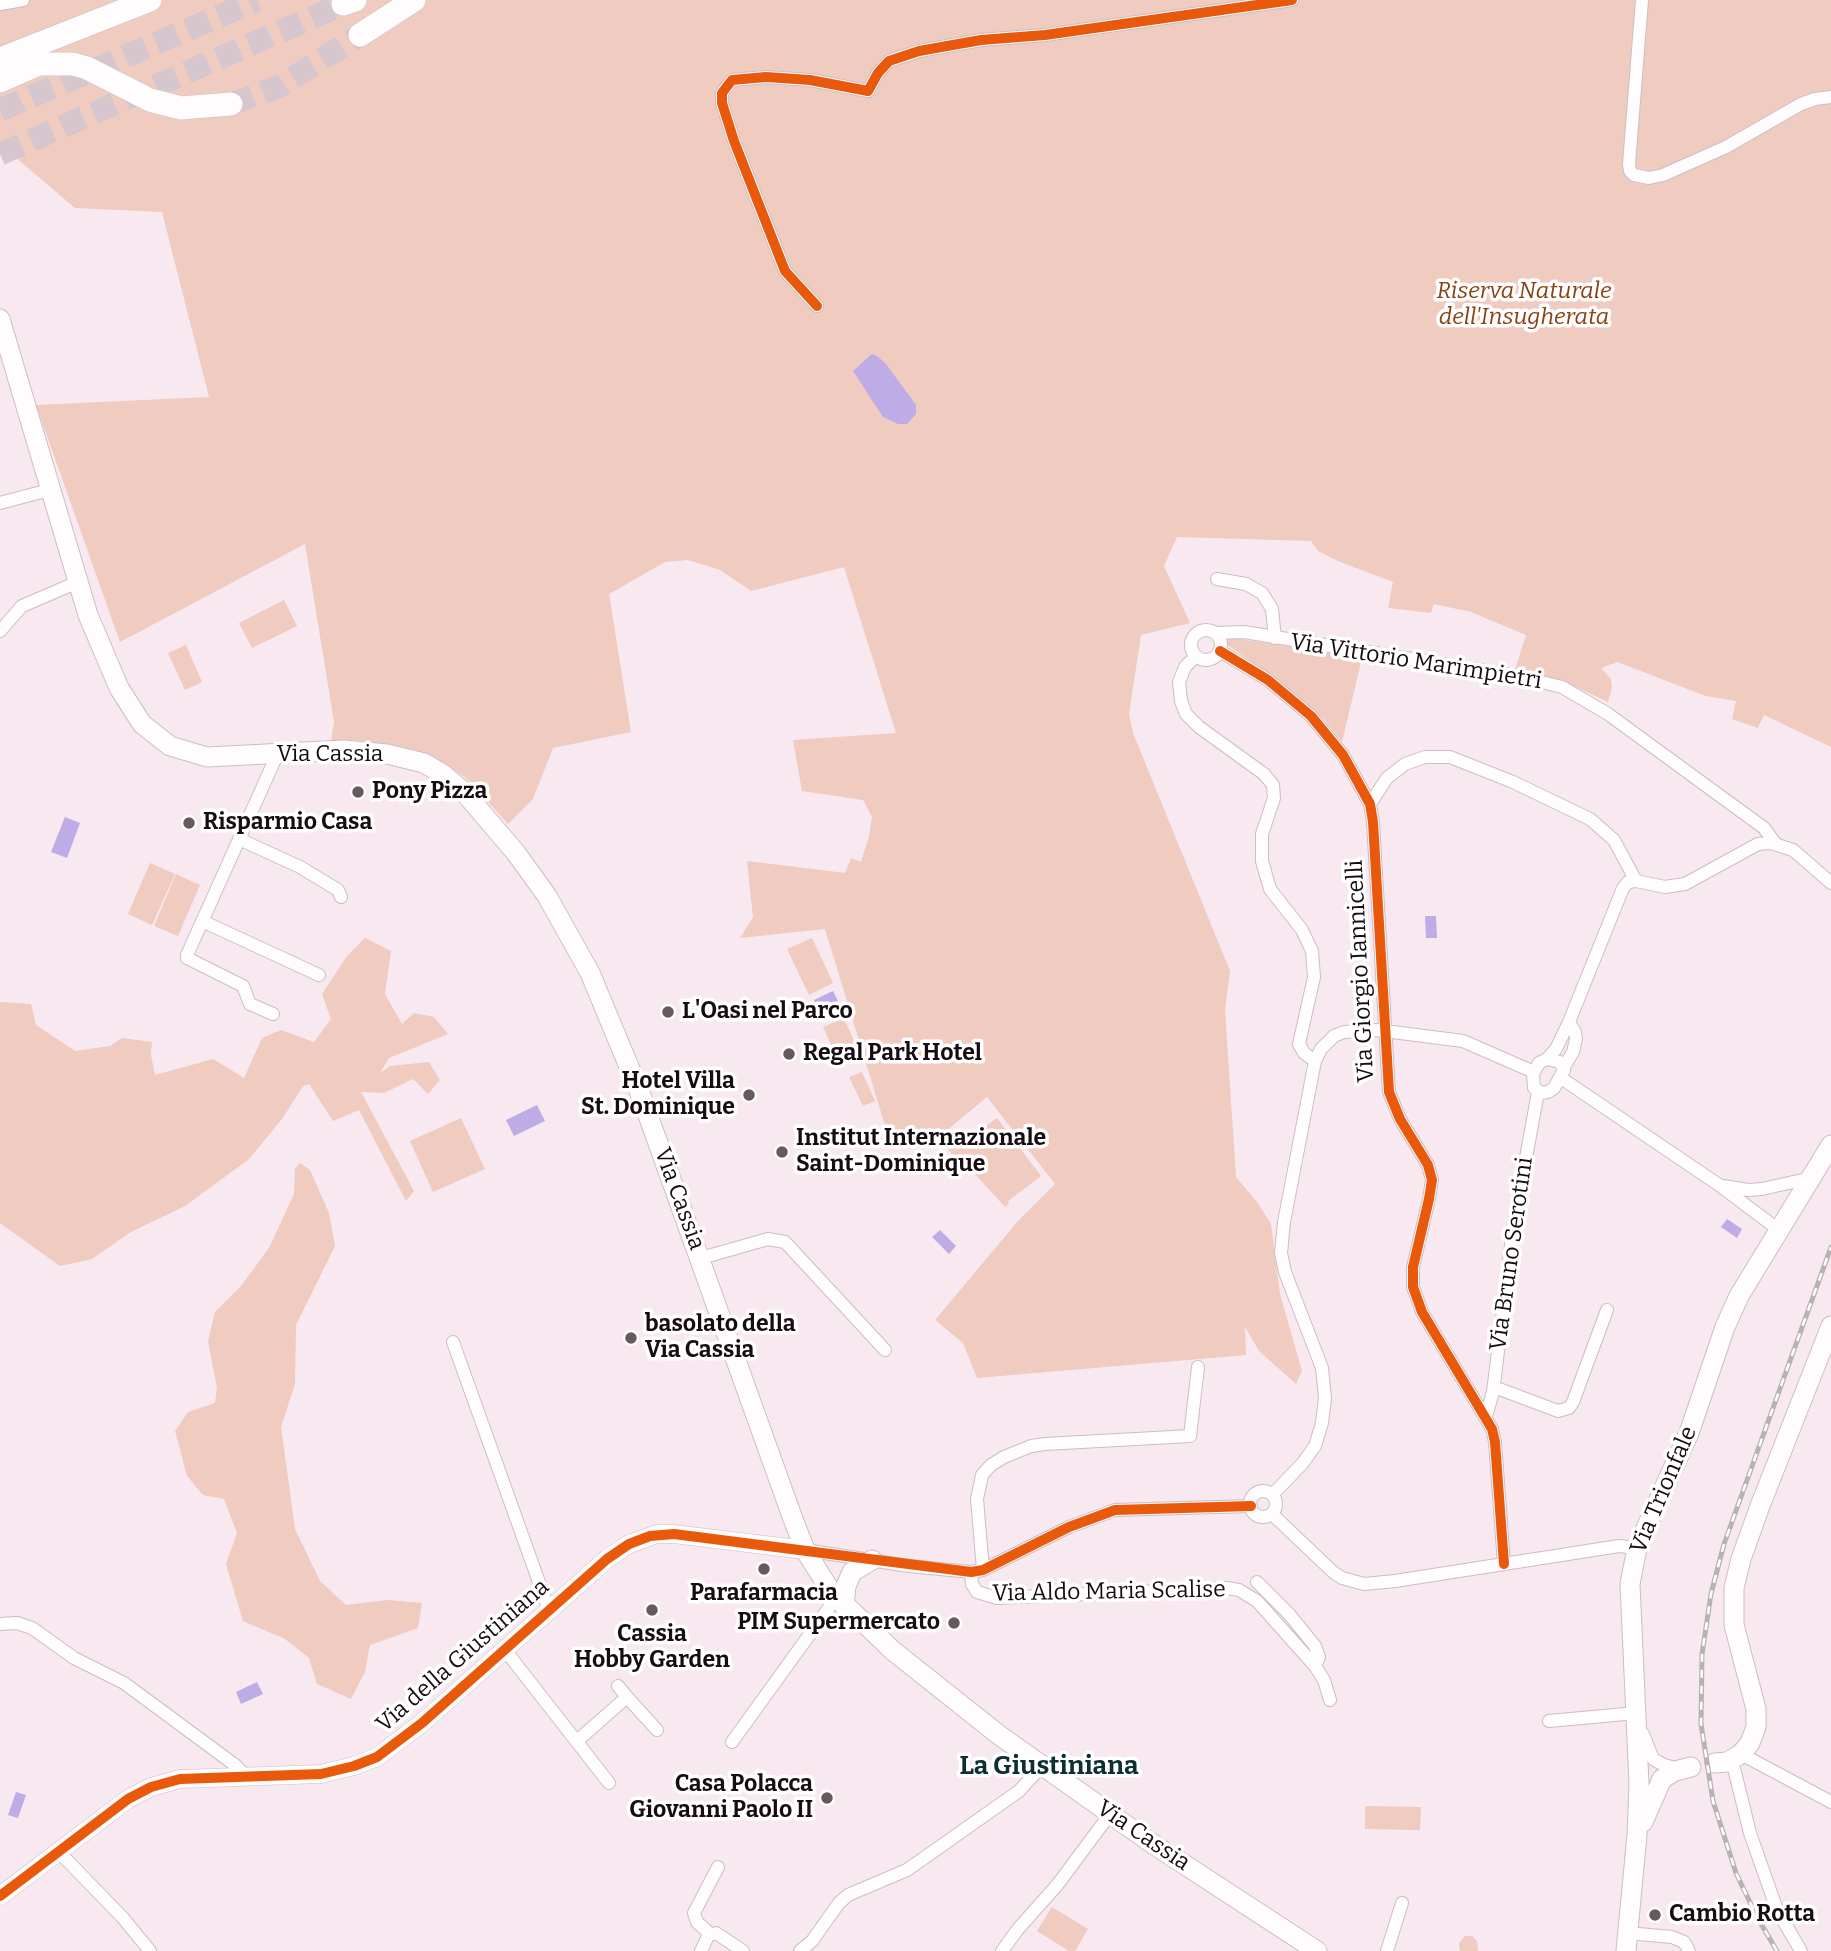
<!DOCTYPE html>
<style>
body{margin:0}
canvas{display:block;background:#f8e8ef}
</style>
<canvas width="1831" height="1951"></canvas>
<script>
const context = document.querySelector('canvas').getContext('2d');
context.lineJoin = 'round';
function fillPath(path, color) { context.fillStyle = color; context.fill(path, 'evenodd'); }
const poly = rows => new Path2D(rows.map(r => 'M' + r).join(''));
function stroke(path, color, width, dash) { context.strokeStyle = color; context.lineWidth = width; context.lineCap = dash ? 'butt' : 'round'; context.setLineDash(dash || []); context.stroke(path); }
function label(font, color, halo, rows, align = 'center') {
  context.font = font + ' Bitter,serif'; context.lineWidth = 7; context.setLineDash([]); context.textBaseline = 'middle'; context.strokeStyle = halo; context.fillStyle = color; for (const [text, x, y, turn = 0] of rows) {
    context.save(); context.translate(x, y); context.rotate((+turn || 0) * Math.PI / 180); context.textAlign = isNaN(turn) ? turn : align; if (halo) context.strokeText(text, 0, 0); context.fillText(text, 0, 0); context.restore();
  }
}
const green = poly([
 [0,0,1831,0,1831,747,1764,715,1758,728,1732,719,1736,701,1706,696,1617,662,1601,668,1611,679,1612,688,1608,702,1578,688,1515,670,1526,635,1471,612,1434,604,1431,613,1388,608,1393,582,1338,561,1318,551,1311,541,1177,537,1164,566,1190,623,1141,635,1129,714,1133,733,1230,971,1225,1010,1236,1177,1257,1202,1271,1224,1280,1294,1302,1371,1296,1384,1259,1351,1245,1327,1246,1355,977,1378,963,1343,935,1320,1018,1221,1055,1184,987,1097,940,1136,911,1149,891,1145,825,929,740,938,753,917,747,861,845,873,851,858,861,862,869,836,872,817,863,800,802,791,793,740,896,733,844,567,751,591,720,570,688,560,665,562,609,594,631,732,553,748,533,799,508,824,466,778,443,762,416,750,389,744,355,740,331,741,334,722,305,544,120,642,36,405,209,397,162,212,75,208,8,151,0,154],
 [284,600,297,626,252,648,239,623],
 [1234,638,1362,658,1342,742,1323,718,1286,687,1225,643,1226,639],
 [186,645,202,682,185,690,168,653],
 [150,863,175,874,152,925,128,914],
 [176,874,200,885,178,936,154,926],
 [365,938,391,951,385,994,402,1024,414,1013,434,1017,448,1034,389,1058,380,1073,390,1066,429,1062,440,1080,428,1094,413,1079,384,1093,361,1092,414,1191,406,1201,359,1110,333,1121,309,1084,303,1086,282,1119,249,1159,185,1206,131,1232,92,1259,60,1266,0,1223,0,1002,31,1004,36,1025,75,1051,110,1046,122,1038,152,1042,151,1055,155,1075,213,1059,244,1078,262,1038,281,1030,314,1042,331,1019,322,994,347,956],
 [812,938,833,983,809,995,787,949],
 [844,1018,861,1057,841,1066,823,1027],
 [862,1072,875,1101,863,1106,849,1077],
 [461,1118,485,1169,433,1192,410,1141],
 [997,1118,1041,1176,1008,1201,1009,1204,1005,1207,963,1161,952,1154,939,1139,952,1129,963,1143],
 [300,1163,310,1170,329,1213,335,1246,296,1325,295,1384,281,1427,295,1529,320,1581,346,1605,387,1600,422,1603,418,1628,370,1645,365,1672,351,1699,317,1684,309,1658,285,1639,243,1621,226,1564,237,1533,224,1499,203,1495,187,1476,175,1431,188,1412,215,1403,217,1388,208,1341,215,1312,241,1286,269,1248,294,1194,295,1169],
 [1365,1806,1421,1807,1420,1830,1365,1829],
 [1052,1907,1088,1929,1075,1951,1069,1951,1037,1931],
 [1465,1936,1472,1936,1477,1941,1478,1951,1460,1951,1459,1943]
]);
const water = poly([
 [872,354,877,356,886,364,916,405,916,414,907,424,898,424,883,417,853,371],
 [65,817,80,823,67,858,51,852],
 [1425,916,1436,916,1437,938,1426,938],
 [833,991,838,1001,819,1010,814,1000],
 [537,1105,545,1121,514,1136,506,1120],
 [1727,1219,1742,1229,1737,1238,1721,1227],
 [940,1230,956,1246,949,1254,932,1237],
 [257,1682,263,1694,241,1704,236,1692],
 [16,1792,26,1795,18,1818,8,1815]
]);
const highwayTunnel = poly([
 [231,104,280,86,360,35],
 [0,110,257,0],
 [0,154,343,4]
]);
const street = poly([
 [1642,0,1629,164,1630,171,1634,175,1649,178,1663,175,1726,147,1801,104,1815,99,1831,97],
 [0,4,23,0],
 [817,306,785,271,734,141,722,103,722,93,732,80,766,77,810,80,868,91,878,73,889,61,919,51,981,40,1045,35,1292,0],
 [0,503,49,490],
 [1217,579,1246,584,1262,593,1272,609,1275,638],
 '1191 645a15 15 0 1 1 30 0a15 15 0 1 1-30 0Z',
 [0,631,22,606,78,582],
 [1215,633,1244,632,1517,676,1562,687,1608,714,1764,828,1775,843],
 [1220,651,1268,680,1311,716,1343,755,1370,804,1373,822,1389,1092,1400,1119,1428,1165,1432,1180,1429,1199,1413,1267,1413,1287,1422,1312,1492,1429,1495,1442,1504,1564],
 [1196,656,1185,667,1179,682,1181,701,1186,714,1199,727,1264,774,1273,785,1274,798,1262,834,1262,861,1270,889,1302,930,1312,951,1314,977,1299,1044,1304,1053,1315,1061],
 [1370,804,1387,778,1405,764,1425,757,1450,757,1513,782,1590,819,1614,840,1636,881,1665,887,1685,884,1758,844,1771,843,1793,850,1831,883],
 [239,839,300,867,338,890,341,897],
 [202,921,319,975],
 [273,1014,250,1004,243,986,187,958,187,955,277,755],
 [1569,1022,1623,888,1628,882,1636,881],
 [1547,1059,1560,1062,1564,1070,1554,1088,1548,1092,1541,1093,1534,1088,1533,1074,1539,1063,1547,1059],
 [1547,1059,1556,1049,1569,1022,1575,1032,1576,1039,1573,1052,1564,1067],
 [1561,1078,1719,1185,1779,1230],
 [1723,1186,1748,1190,1762,1189,1811,1178],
 [701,1258,768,1239,785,1242,885,1350],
 [453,1342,549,1610],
 [1494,1387,1558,1411,1569,1408,1573,1402,1607,1310],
 [1486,1416,1493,1392,1513,1229,1538,1092],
 '1250 1504a13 13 0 1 1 26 0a13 13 0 1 1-26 0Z',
 [1272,1495,1302,1464,1315,1446,1322,1423,1325,1398,1322,1368,1285,1272,1281,1253,1284,1222,1315,1061,1321,1049,1334,1036,1344,1032,1377,1030,1463,1041,1534,1072],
 [1272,1514,1333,1572,1342,1578,1364,1584,1395,1581,1619,1546,1637,1548],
 [805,1550,909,1566,971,1572,983,1570,1069,1527,1115,1510,1251,1506],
 [983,1570,977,1499,982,1475,991,1465,1004,1457,1031,1446,1045,1444,1190,1436,1198,1367],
 [971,1572,972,1584,977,1592,997,1598,1227,1588,1239,1590,1257,1601,1315,1666,1324,1680,1330,1700],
 [1257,1582,1289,1614,1315,1646,1319,1657,1315,1666],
 [0,1624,17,1623,32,1628,74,1658,124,1683,235,1765,247,1777],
 [505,1650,609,1783],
 [618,1686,627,1697],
 [1549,1721,1636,1713,1638,1717],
 [1643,1734,1653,1759,1664,1765,1679,1769],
 [577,1741,627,1697,657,1730],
 [732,1742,836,1598],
 [1741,1754,1831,1802],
 [1732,1760,1750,1833,1777,1910,1801,1951],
 [59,1852,123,1918,150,1951],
 [1627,1933,1672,1937,1684,1942,1689,1951],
 [710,1934,697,1922,694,1913,718,1867],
 [701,1951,708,1936,716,1933,743,1951],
 [800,1951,812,1941,839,1903,848,1895,907,1870,1019,1791,1042,1766],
 [1002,1951,1018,1929,1058,1884,1110,1814],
 [1387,1951,1402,1903]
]);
const secondary = poly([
 [0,1896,128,1799,151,1787,180,1779,321,1774,354,1766,377,1757,422,1723,607,1559,629,1544,657,1534,674,1534,805,1550]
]);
const primary = poly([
 [0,319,88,615,119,688,142,724,170,746,207,757,344,750,387,754,424,763,444,775,464,792,516,853,547,896,590,973,640,1093,793,1519,805,1550,830,1590,892,1650,999,1735,1153,1844,1317,1951],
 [844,1606,846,1586,852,1572,872,1560],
 [1715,1763,1727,1762,1741,1754,1750,1743,1756,1727,1756,1709,1734,1625,1734,1588,1741,1559,1760,1506,1831,1326],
 [1643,1822,1662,1779,1675,1771,1691,1767],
 [1626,1951,1637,1835,1639,1784,1630,1584,1637,1548,1689,1433,1725,1327,1739,1296,1831,1145]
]);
const highway = poly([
 [343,4,355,0],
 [360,35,414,0],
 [0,59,150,0],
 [0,81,39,64,73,64,87,68,150,100,181,108,231,104]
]);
const rail = poly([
 [1777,1951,1757,1917,1736,1873,1713,1801,1701,1724,1702,1654,1711,1594,1724,1544,1831,1247]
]);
const cycleway = poly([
 [817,306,785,271,734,141,722,103,722,93,732,80,766,77,810,80,868,91,878,73,889,61,919,51,981,40,1045,35,1292,0],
 [1220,651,1268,680,1311,716,1343,755,1370,804,1373,822,1389,1092,1400,1119,1428,1165,1432,1180,1429,1199,1413,1267,1413,1287,1422,1312,1492,1429,1495,1442,1504,1564],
 [0,1896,128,1799,151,1787,180,1779,321,1774,354,1766,377,1757,422,1723,607,1559,629,1544,650,1536,674,1534,971,1572,983,1570,1069,1527,1115,1510,1251,1506]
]);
const markers = [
 [358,792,7,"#66595f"],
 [189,823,7,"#66595f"],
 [668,1012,7,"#66595f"],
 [789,1054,7,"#66595f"],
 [749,1095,7,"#66595f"],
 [782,1152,7,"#66595f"],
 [631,1338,7,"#66595f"],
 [764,1569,7,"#66595f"],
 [652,1610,7,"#66595f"],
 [954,1623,7,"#66595f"],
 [827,1798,7,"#66595f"],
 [1655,1915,7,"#66595f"]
];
const parkNames = [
 ["Riserva Naturale",1524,292],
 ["dell'Insugherata",1524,318]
];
const streetNames = [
 ["Via Vittorio Marimpietri",1416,662,9],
 ["Via Cassia",330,755],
 ["Via Giorgio Iannicelli",1361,971,-93],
 ["Via Cassia",679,1199,70],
 ["Via Bruno Serotini",1512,1254,-82],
 ["Via Trionfale",1664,1490,-67],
 ["Via Aldo Maria Scalise",1109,1592,-1],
 ["Via della Giustiniana",463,1656,-41],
 ["Via Cassia",1143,1836,34]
];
const poiNames = [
 ["Pony Pizza",372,792],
 ["Risparmio Casa",203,823],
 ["L'Oasi nel Parco",682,1012],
 ["Regal Park Hotel",803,1054],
 ["Hotel Villa",735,1082,"right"],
 ["St. Dominique",735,1108,"right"],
 ["Institut Internazionale",796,1139],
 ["Saint-Dominique",796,1165],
 ["basolato della",645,1325],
 ["Via Cassia",645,1351],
 ["Parafarmacia",764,1594,"center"],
 ["PIM Supermercato",940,1623,"right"],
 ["Cassia",652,1635,"center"],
 ["Hobby Garden",652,1661,"center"],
 ["Casa Polacca",813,1785,"right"],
 ["Giovanni Paolo II",813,1811,"right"],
 ["Cambio Rotta",1669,1915]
];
const quarterNames = [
 ["La Giustiniana",1049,1767]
];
fillPath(green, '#efcbc0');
fillPath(water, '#bdace6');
stroke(highwayTunnel, '#d6c7ce', 23, [23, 11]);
stroke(street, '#cbbec4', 14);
stroke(secondary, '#cbbec4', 19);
stroke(primary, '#cbbec4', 21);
stroke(highway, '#cbbec4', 24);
stroke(street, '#fefcfd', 12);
stroke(secondary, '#fefcfd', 18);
stroke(primary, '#fefcfd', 19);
stroke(highway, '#fefcfd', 23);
stroke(rail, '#b7b3b5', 5);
stroke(rail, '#fff', 2.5, [8]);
stroke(cycleway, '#e8590c', 10);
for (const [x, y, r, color] of markers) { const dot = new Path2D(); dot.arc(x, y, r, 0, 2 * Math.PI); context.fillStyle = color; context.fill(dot); stroke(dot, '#fff', 2.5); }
label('italic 23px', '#8a4010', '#fff', parkNames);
label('23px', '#170c11', '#fff', streetNames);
label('bold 23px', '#170c11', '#fff', poiNames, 'left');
label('bold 26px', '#0c2f33', '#fff', quarterNames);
</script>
